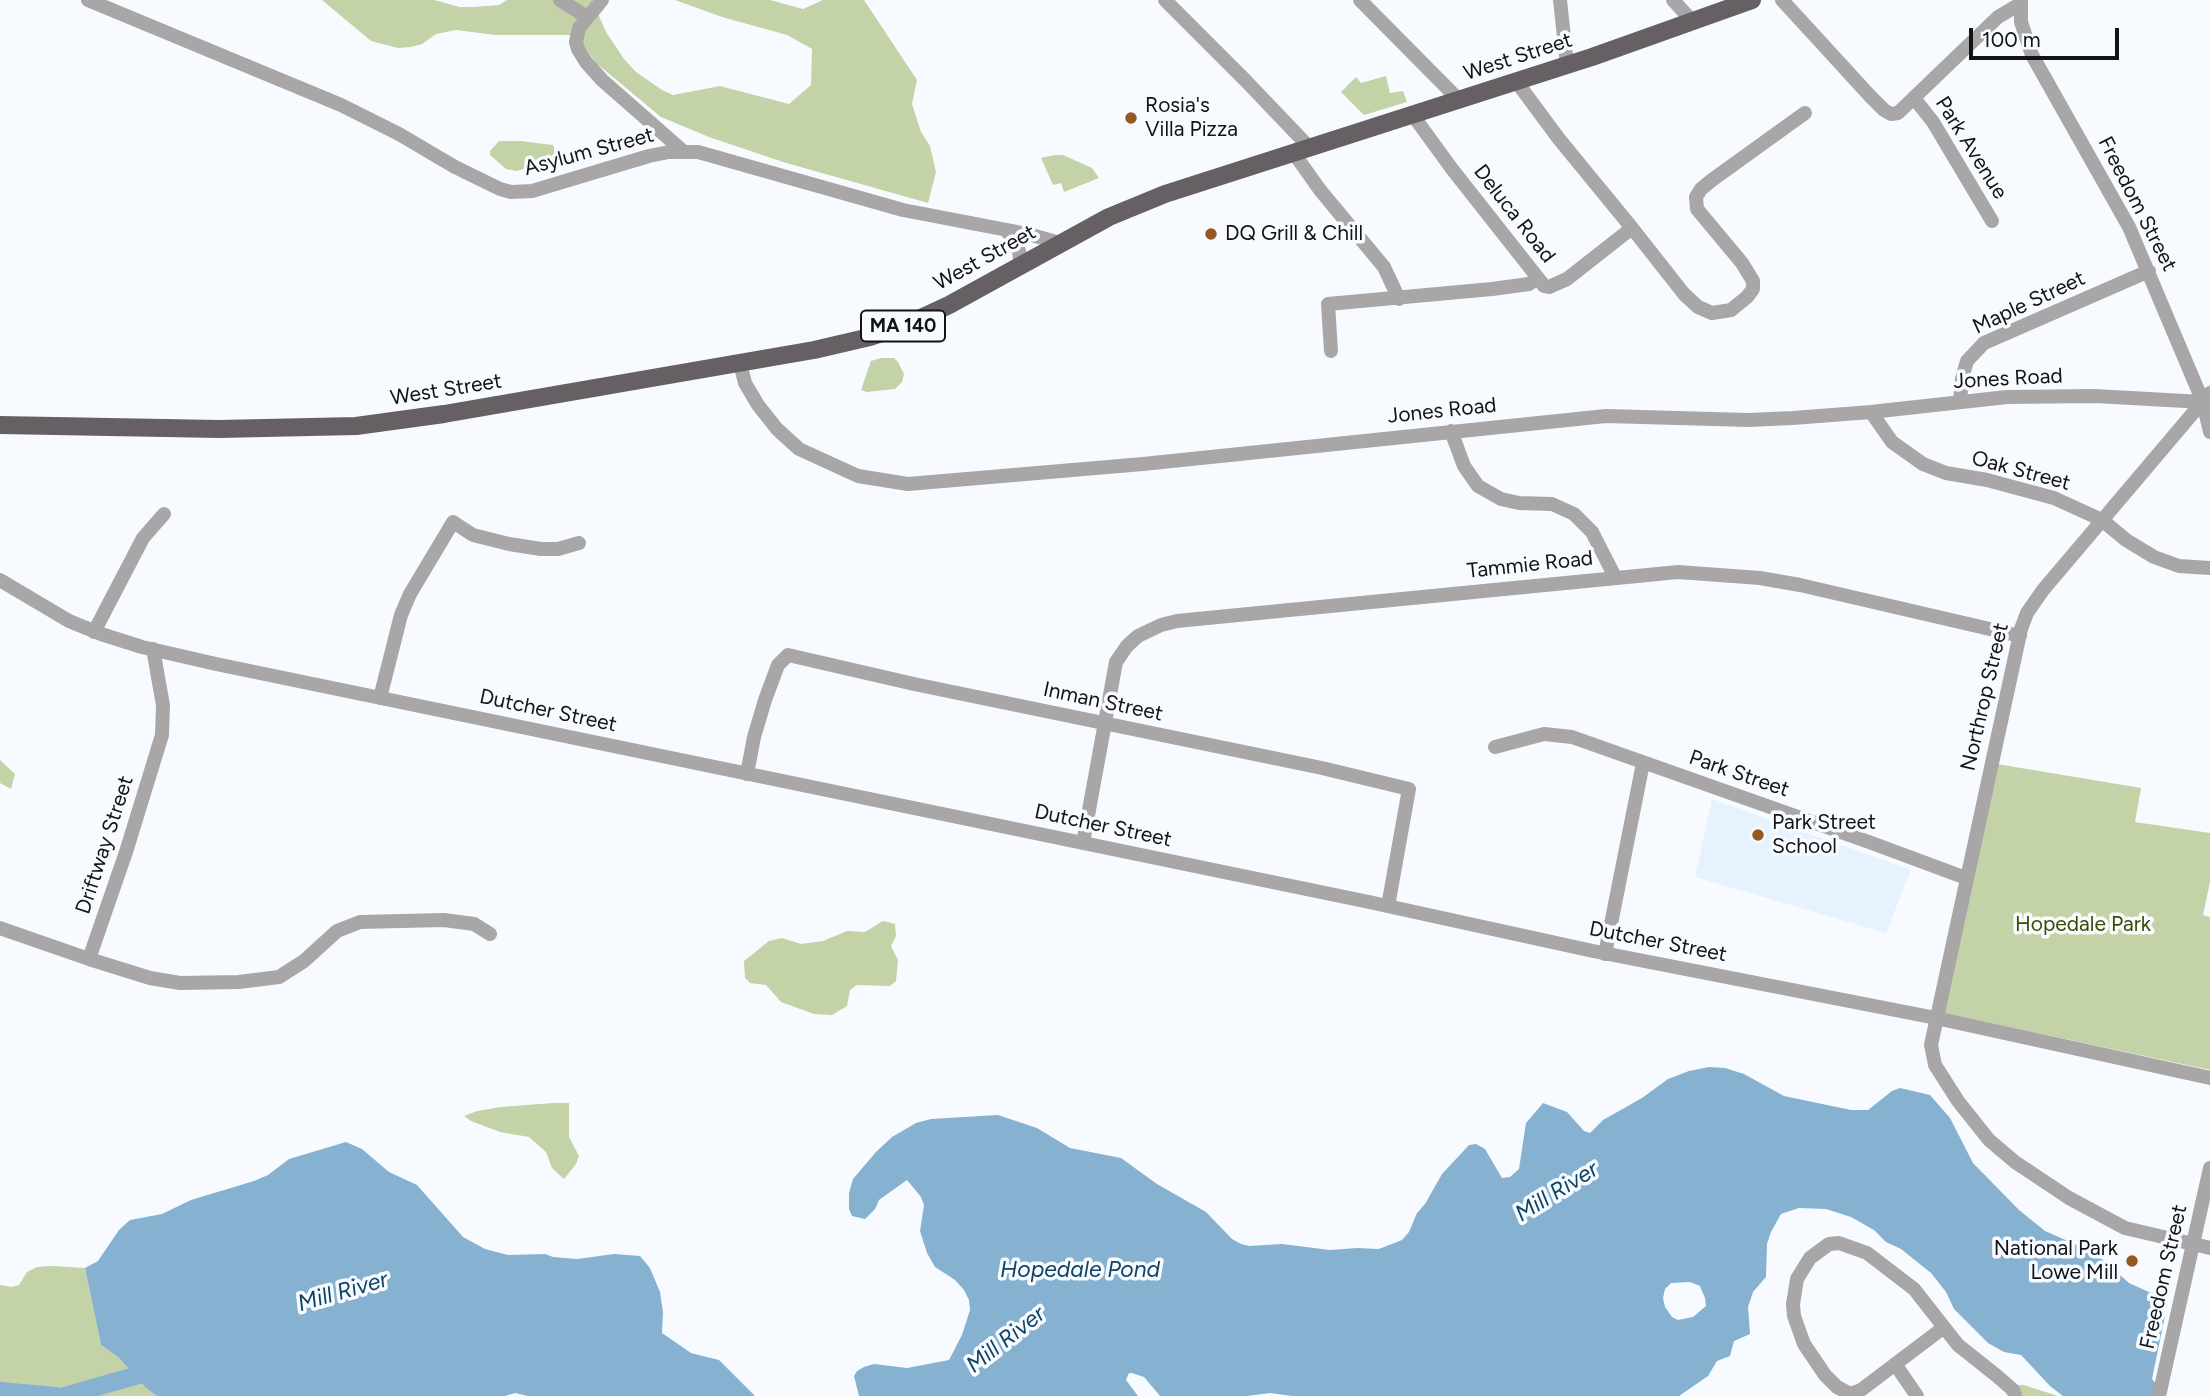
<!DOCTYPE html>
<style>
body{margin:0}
#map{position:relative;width:2210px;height:1396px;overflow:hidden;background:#f7fbff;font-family:Figtree,sans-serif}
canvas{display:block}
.scale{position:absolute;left:1969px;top:28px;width:150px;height:32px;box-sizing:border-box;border:4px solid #111315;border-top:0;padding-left:9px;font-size:21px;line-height:24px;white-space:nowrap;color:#111315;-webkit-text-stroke:5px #f7fbff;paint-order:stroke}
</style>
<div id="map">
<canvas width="2210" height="1396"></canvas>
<div class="scale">100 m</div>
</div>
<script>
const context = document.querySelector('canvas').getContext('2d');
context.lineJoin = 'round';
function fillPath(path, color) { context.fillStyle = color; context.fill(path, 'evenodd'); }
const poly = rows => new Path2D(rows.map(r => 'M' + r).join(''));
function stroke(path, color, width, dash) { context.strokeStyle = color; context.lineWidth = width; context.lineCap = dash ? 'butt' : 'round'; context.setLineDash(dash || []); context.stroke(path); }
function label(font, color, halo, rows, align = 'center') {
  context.font = font + ' Figtree,sans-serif'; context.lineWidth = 7; context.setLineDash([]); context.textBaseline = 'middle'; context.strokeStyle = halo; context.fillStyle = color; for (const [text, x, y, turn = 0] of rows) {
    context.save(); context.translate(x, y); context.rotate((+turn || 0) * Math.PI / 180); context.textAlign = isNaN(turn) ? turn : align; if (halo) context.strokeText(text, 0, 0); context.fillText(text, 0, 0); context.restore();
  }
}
const built = poly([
 [1712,799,1911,870,1886,933,1695,877]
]);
const green = poly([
 [322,0,434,0,460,7,474,7,499,5,507,0,592,0,606,32,624,59,636,72,662,90,673,95,720,86,789,104,811,85,812,49,787,35,722,17,675,0,770,0,803,9,823,0,864,0,917,80,912,104,921,132,930,146,936,172,928,203,783,162,709,137,661,117,596,63,583,44,582,35,495,35,456,30,436,34,422,44,411,47,398,48,371,41],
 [1386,76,1390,93,1403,91,1407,102,1364,115,1341,92,1356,77,1361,83],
 [499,141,521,141,553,145,556,153,548,161,517,171,506,169,490,155,490,151],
 [1055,155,1063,155,1092,168,1099,178,1064,192,1061,183,1053,185,1041,158],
 [881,358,894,358,898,362,904,374,902,382,895,389,867,392,861,390,871,361],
 [0,760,15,774,11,789,0,783],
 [1997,764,2141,788,2135,822,2210,833,2210,882,2203,915,2210,917,2210,1070,1944,1013],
 [883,921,895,924,896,936,891,946,898,960,896,981,890,986,857,985,850,990,847,1006,832,1015,814,1014,781,1002,766,985,750,983,745,978,744,961,769,941,782,938,801,944,823,941,847,931,865,932],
 [553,1103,569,1103,569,1137,579,1156,576,1164,564,1179,552,1168,546,1152,529,1137,500,1132,471,1121,464,1116,477,1111,501,1107],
 [52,1266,85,1268,101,1345,118,1357,146,1388,157,1396,0,1396,0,1285,12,1287,19,1285,27,1272,37,1267],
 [2016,1385,2024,1385,2058,1396,2020,1396]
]);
const water = poly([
 [1709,1067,1725,1068,1744,1074,1784,1096,1851,1110,1868,1110,1892,1091,1900,1088,1930,1095,1950,1118,1973,1163,2019,1210,2045,1231,2095,1253,2129,1283,2160,1297,2161,1308,2165,1316,2152,1379,2166,1396,2063,1396,2050,1386,2021,1355,2004,1352,1988,1343,1954,1309,1946,1292,1931,1273,1901,1249,1886,1242,1874,1230,1851,1217,1826,1209,1799,1208,1781,1214,1771,1232,1767,1244,1766,1277,1753,1292,1748,1307,1750,1334,1734,1341,1730,1356,1717,1361,1708,1376,1679,1396,1292,1396,1270,1393,1247,1396,1160,1396,1144,1377,1132,1373,1129,1373,1126,1380,1138,1396,859,1396,854,1376,857,1371,864,1367,874,1364,907,1368,949,1360,962,1335,970,1310,969,1300,964,1290,955,1280,935,1267,927,1253,920,1231,924,1205,921,1197,907,1180,879,1200,875,1209,865,1219,852,1216,849,1209,849,1193,853,1179,876,1152,892,1137,916,1123,931,1119,998,1115,1037,1128,1070,1148,1121,1158,1157,1184,1206,1212,1232,1239,1241,1244,1249,1246,1282,1244,1330,1250,1357,1248,1379,1249,1402,1240,1409,1232,1417,1213,1425,1204,1442,1174,1469,1145,1476,1144,1485,1149,1502,1178,1510,1177,1519,1169,1526,1123,1543,1103,1567,1112,1584,1131,1590,1133,1603,1120,1642,1098,1668,1079,1689,1071],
 [1690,1282,1700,1286,1705,1298,1706,1306,1693,1317,1678,1320,1672,1317,1665,1307,1663,1298,1665,1289,1671,1283],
 [346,1142,362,1149,389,1172,417,1185,463,1237,485,1249,508,1255,545,1254,553,1257,577,1259,614,1254,640,1256,650,1268,660,1292,663,1312,662,1333,691,1353,719,1360,755,1396,528,1396,515,1393,505,1396,157,1396,146,1388,118,1357,101,1345,85,1268,98,1261,119,1230,130,1220,162,1214,191,1200,254,1181,268,1175,289,1159]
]);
const river = poly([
 [0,1391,56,1396],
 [65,1396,156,1370]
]);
const minor = poly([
 [88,0,341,105,399,134,455,167,500,189,511,192,532,191,649,156,669,152,698,152,903,210,1028,234,1060,243],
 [560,0,587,17],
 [602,0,579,28,576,42,578,49,586,62,602,80,684,152],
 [1165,0,1245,80,1309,147],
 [1360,0,1458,99],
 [1560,0,1567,65],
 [1673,0,1693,22],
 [1782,0,1870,96,1884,110,1891,114,1898,113,1998,17,2020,4],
 [2021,0,2021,22,2032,55,2129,227,2203,402,2210,432],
 [1914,98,1933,122,1992,221],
 [1412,114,1452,169,1538,278,1544,286,1549,287,1567,279,1632,228,1559,139,1516,81],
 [1293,152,1320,190,1384,267,1399,299],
 [1632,228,1684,294,1698,307,1712,313,1731,310,1747,297,1753,289,1753,281,1742,263,1697,209,1696,197,1701,189,1712,180,1805,113],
 [1007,231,1019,251,1021,266],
 [1331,351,1328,304,1492,289,1529,284,1538,278],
 [740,363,745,383,758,405,777,429,799,449,858,476,908,484,1143,464,1606,416,1748,420,1793,418,1871,412,2007,397,2095,396,2203,402],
 [2210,393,2043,590,2027,613,2021,629,1931,1045,1935,1065,1958,1101,1989,1140,2015,1162,2069,1198,2125,1228,2210,1248],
 [1960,401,1962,379,1967,361,1984,343,2149,271],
 [1871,412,1892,442,1923,464,1946,473,1987,480,2054,498,2102,520,2126,540,2154,557,2179,566,2210,568],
 [1451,431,1464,466,1478,486,1501,499,1519,503,1552,504,1574,514,1592,532,1615,577],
 [0,580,69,621,101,634,142,647,216,664,1369,902,1593,951,1936,1018,2210,1078],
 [94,632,143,538,164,514],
 [380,698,401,615,410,594,453,522,473,535,509,544,541,549,558,549,579,543],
 [1495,747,1544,734,1572,737,1869,842,1966,878],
 [747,774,754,737,765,700,778,665,788,655,914,684,1322,768,1409,789,1388,906],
 [1083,843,1116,662,1127,646,1138,636,1161,625,1177,621,1678,572,1760,578,1800,585,2020,636],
 [0,928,89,959,126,852,162,735,163,705,153,649],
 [1605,954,1643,763],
 [89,959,150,978,180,983,239,982,279,977,304,961,337,931,360,922,444,920,474,924,490,934],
 [1943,1328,1861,1390,1850,1394,1837,1387,1825,1375,1804,1344,1794,1316,1793,1304,1797,1279,1810,1258,1829,1244,1839,1243,1867,1253,1914,1289,1958,1345,1997,1376,2013,1390,2015,1396],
 [1895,1364,1917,1396],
 [2159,1396,2210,1168]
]);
const major = poly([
 [0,425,219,429,356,426,444,414,814,350,870,337,906,325,949,305,1109,217,1165,194,1592,57,1752,0]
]);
const markers = [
 [1131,118,7,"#975721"],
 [1211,234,7,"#975721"],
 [1758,835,7,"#975721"],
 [2132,1261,7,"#975721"]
];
const shields = [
 [903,326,84]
];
const shieldNames = [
 ["MA 140",903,326]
];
const streetNames = [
 ["West Street",1518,57,-18],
 ["Park Avenue",1971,148,58],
 ["Asylum Street",589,152,-15],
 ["Freedom Street",2137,204,63],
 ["Deluca Road",1514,214,52],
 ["West Street",985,258,-29],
 ["Maple Street",2029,303,-25],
 ["Jones Road",2008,379,-3],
 ["West Street",446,390,-9],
 ["Jones Road",1442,411,-6],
 ["Oak Street",2021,471,15],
 ["Tammie Road",1530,565,-6],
 ["Northrop Street",1985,697,-77],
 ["Inman Street",1103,702,12],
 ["Dutcher Street",548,711,12],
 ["Park Street",1739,774,19],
 ["Dutcher Street",1103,826,12],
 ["Driftway Street",105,845,-72],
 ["Dutcher Street",1658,942,11],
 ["Freedom Street",2164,1277,-77]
];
const poiNames = [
 ["Rosia's",1145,106],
 ["Villa Pizza",1145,130],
 ["DQ Grill & Chill",1225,234],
 ["Park Street",1772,823],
 ["School",1772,847],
 ["National Park",2118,1249,"right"],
 ["Lowe Mill",2118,1273,"right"]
];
const parkNames = [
 ["Hopedale Park",2083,925]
];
const waterNames = [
 ["Mill River",1557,1192,-32],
 ["Hopedale Pond",1080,1270],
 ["Mill River",343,1292,-16],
 ["Mill River",1006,1340,-38]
];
fillPath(built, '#e6f2fe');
fillPath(green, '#c4d2a7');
fillPath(water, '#86b1d0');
stroke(river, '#86b1d0', 18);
stroke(minor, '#a9a6a8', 14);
stroke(major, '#666064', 18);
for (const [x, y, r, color] of markers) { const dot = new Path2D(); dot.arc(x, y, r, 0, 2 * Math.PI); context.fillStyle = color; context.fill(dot); stroke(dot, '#f7fbff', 2.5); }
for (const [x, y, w] of shields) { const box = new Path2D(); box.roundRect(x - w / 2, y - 15.5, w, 31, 5); context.fillStyle = '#f7fbff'; context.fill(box); stroke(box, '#111315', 2); }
label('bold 19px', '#111315', null, shieldNames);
label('21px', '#111315', '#f7fbff', streetNames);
label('21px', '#111315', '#f7fbff', poiNames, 'left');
label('21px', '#3c4b00', '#f7fbff', parkNames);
label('italic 23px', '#0e4362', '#f7fbff', waterNames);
</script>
